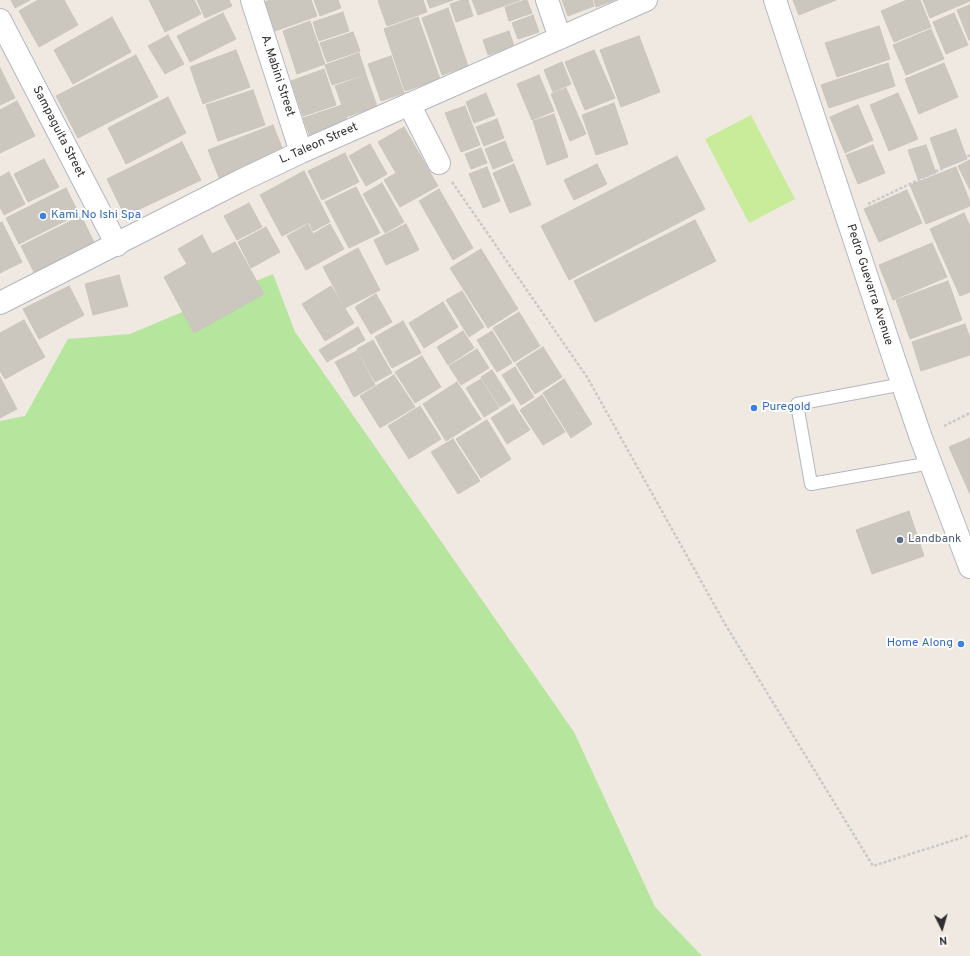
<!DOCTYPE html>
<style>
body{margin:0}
#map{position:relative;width:970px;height:956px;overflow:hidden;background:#efe9e1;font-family:Overpass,sans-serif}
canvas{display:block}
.north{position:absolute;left:922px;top:908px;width:40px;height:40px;-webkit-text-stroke:3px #fff;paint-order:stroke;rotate:175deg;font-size:11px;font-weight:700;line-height:16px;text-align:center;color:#2e2e2e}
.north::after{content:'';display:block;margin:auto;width:14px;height:18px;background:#2e2e2e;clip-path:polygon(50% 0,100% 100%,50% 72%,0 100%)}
</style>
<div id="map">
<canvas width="970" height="956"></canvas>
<div class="north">N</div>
</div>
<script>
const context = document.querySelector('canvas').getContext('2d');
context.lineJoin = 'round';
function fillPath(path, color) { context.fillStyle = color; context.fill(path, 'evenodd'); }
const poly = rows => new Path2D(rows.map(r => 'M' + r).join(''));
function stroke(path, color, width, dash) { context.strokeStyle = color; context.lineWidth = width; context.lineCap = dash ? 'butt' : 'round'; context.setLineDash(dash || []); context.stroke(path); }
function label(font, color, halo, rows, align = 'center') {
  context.font = font + ' Overpass,sans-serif'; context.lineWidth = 4; context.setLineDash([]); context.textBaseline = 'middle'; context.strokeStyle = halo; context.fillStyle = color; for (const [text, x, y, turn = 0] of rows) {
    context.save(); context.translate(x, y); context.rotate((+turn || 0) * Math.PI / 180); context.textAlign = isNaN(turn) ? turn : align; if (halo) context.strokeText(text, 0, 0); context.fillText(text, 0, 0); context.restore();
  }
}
const green = poly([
 [273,274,295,332,574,732,655,907,702,956,0,956,0,421,25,416,68,339,130,334]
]);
const pitch = poly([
 [751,115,795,199,749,223,705,139]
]);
const building = poly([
 [11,0,30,0,15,8,11,0],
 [38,0,64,0,78,25,39,47,19,11,38,0],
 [149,0,194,0,201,14,165,32,149,0],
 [197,0,229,0,232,6,205,18,197,0],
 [270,0,311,0,317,16,275,31,265,2,270,0],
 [314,0,338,0,341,8,320,16,314,0],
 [381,0,423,0,427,12,387,26,378,1,381,0],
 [427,0,453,0,430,8,427,0],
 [462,0,468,0,473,16,456,22,450,4,462,0],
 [472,0,520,0,478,15,472,0],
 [525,0,527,0,532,13,509,21,505,7,525,0],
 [562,0,592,0,594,6,568,16,562,0],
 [594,0,615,0,596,7,594,0],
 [793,0,836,0,799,15,793,0],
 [907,0,920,0,931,27,894,42,881,11,907,0],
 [923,0,970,0,970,1,930,18,923,0],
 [970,5,970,40,969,40,957,10,970,5],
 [448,8,468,66,442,75,422,18,448,8],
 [343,12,349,31,319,41,313,22,343,12],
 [223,13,236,39,190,62,177,36,223,13],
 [954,13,968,45,946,54,933,22,954,13],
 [533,15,539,32,518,39,512,23,533,15],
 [112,17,131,52,73,84,54,50,112,17],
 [418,17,440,79,405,91,384,29,418,17],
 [310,21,325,64,297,74,283,31,310,21],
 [879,26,890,59,837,77,825,43,879,26],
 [931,29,944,59,906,75,893,45,931,29],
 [509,31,514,46,488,55,483,40,509,31],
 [353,32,360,51,327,62,320,43,353,32],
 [168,35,184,64,165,74,148,46,168,35],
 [639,36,660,92,621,107,600,50,639,36],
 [236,50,250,87,203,104,190,67,236,50],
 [594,50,615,98,585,110,565,62,594,50],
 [359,53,366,74,332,85,325,65,359,53],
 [136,55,158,97,78,138,56,96,136,55],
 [391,56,404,93,381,101,368,64,391,56],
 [562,62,571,84,553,92,544,70,562,62],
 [888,63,895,86,829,108,821,85,888,63],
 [944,63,958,97,919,114,905,79,944,63],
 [0,68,15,98,0,105,0,68],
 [324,69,336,105,303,116,291,81,324,69],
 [366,75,377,106,346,117,335,86,366,75],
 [539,75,554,111,532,120,517,84,539,75],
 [566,88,586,134,570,141,551,94,566,88],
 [253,90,265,125,218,141,206,105,253,90],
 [486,93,495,115,474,123,466,102,486,93],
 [898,93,918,139,889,151,870,105,898,93],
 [168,97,186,133,126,164,108,128,168,97],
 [17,101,35,136,0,153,0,110,17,101],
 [614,103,628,144,596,155,582,115,614,103],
 [342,105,348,123,310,136,303,118,342,105],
 [858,105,873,140,845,153,830,117,858,105],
 [465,106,480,145,461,152,445,113,465,106],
 [554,114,568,157,547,165,533,121,554,114],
 [497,119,504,138,484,146,476,127,497,119],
 [273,125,285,155,220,180,208,150,273,125],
 [404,127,438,186,400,207,384,180,396,173,378,142,404,127],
 [956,129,967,159,941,169,930,138,956,129],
 [505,141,513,161,493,169,485,149,505,141],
 [182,142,201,180,125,216,107,179,182,142],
 [370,144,387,174,366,186,349,156,370,144],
 [873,145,885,173,858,184,846,155,873,145],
 [926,145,936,173,918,179,908,150,926,145],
 [481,148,487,163,471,169,465,154,481,148],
 [345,153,359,182,322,200,308,171,345,153],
 [677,156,705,209,569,280,541,226,677,156],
 [44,159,59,187,28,202,14,174,44,159],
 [970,160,970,190,958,166,970,160],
 [514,164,531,205,510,213,493,173,514,164],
 [597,164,607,184,574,200,564,180,597,164],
 [487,167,500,201,483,208,469,174,487,167],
 [956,167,970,202,970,206,926,224,910,185,956,167],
 [304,171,330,222,313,231,309,222,282,236,260,195,304,171],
 [9,172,25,204,4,215,0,207,0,177,9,172],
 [382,183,404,222,385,233,363,194,382,183],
 [356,187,380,233,349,248,325,202,356,187],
 [66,188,79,214,19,244,6,218,66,188],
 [439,189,473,248,453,260,419,201,439,189],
 [907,190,922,223,879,242,864,209,907,190],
 [249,203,262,227,237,240,224,216,249,203],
 [964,213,970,226,970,292,960,296,930,229,964,213],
 [81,216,94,242,34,272,21,246,81,216],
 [695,220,716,261,595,322,574,281,695,220],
 [2,222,22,262,0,273,0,223,2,222],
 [308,224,313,234,330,224,344,249,306,270,287,236,308,224],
 [406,224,419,250,386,265,374,240,406,224],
 [266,227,280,252,251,268,238,242,266,227],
 [202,235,212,254,235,242,264,294,194,333,164,277,187,264,178,249,202,235],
 [932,243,947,277,893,300,879,265,932,243],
 [358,248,380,290,345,308,323,267,358,248],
 [481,249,518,309,488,328,450,268,481,249],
 [119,275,128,306,93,315,85,284,119,275],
 [948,281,962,320,910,339,896,300,948,281],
 [69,286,84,315,39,339,23,309,69,286],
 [331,286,354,323,325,341,302,304,331,286],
 [462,291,484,327,469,337,446,300,462,291],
 [376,294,392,322,371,334,355,307,376,294],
 [443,302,458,327,424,348,409,323,443,302],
 [519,312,540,346,514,362,493,328,519,312],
 [24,320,45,357,5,379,0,371,0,333,24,320],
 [403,321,421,353,392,368,375,337,403,321],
 [965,324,970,338,970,355,921,371,912,342,965,324],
 [358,327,365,340,327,362,319,350,358,327],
 [463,331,474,348,448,365,437,347,463,331],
 [492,331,512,363,497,372,477,340,492,331],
 [373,340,392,373,375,382,357,349,373,340],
 [543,347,562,377,535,394,516,364,543,347],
 [477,349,489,368,461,385,449,366,477,349],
 [357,351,375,385,354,397,335,362,357,351],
 [422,356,441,387,415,403,395,372,422,356],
 [515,367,534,397,521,405,502,375,515,367],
 [492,370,511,400,500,407,481,377,492,370],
 [394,375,415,407,380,428,360,396,394,375],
 [0,377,17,409,0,418,0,377],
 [481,379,499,408,484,417,466,388,481,379],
 [564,379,592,424,571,438,543,393,564,379],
 [457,382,481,419,446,441,423,404,457,382],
 [542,395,565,432,543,445,520,410,542,395],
 [513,404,530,430,507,444,491,418,513,404],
 [420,406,441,439,409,459,388,426,420,406],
 [487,420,511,459,481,478,456,439,487,420],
 [970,438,970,494,949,447,970,438],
 [453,439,480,481,458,494,431,452,453,439],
 [909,511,924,556,872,574,856,530,909,511]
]);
const path = poly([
 [452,182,587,377,725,624,873,866,970,835],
 [868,204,970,155],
 [944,426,970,413]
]);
const service = poly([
 [903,384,797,404,811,484,931,463]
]);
const minor = poly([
 [252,0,301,152],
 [547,0,560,38],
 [0,20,117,245],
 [409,104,439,163],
 [0,303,238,182,301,152,646,0]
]);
const tertiary = poly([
 [775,0,896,365,921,438,970,567]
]);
const markers = [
 [43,216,4,"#3f7fe0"],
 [754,408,4,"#3f7fe0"],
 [900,540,4,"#5c6f8a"],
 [961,644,4,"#3f7fe0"]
];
const streetNames = [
 ["A. Mabini Street",277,76,72],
 ["Sampaguita Street",58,132,63],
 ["L. Taleon Street",319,144,-24],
 ["Pedro Guevarra Avenue",869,285,72]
];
const shopNames = [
 ["Kami No Ishi Spa",51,216],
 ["Puregold",762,408],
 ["Home Along",953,644,"right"]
];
const serviceNames = [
 ["Landbank",908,540]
];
fillPath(green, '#b6e59e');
fillPath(pitch, '#c9ec9a');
fillPath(building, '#cbc7bf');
stroke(building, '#cbc5ba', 1);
stroke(service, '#b4b7c1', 14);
stroke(minor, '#b4b7c1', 24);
stroke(tertiary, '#b4b7c1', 24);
stroke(path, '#c9c9c9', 2.5, [3, 2]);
stroke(service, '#fff', 12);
stroke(minor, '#fff', 22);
stroke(tertiary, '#fff', 22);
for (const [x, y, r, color] of markers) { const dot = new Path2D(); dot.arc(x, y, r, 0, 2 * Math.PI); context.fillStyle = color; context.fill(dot); stroke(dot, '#fff', 1.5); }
label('12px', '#2e2e2e', '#fff', streetNames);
label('12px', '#366cbe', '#fff', shopNames, 'left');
label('12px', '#4e5e75', '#fff', serviceNames, 'left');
</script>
